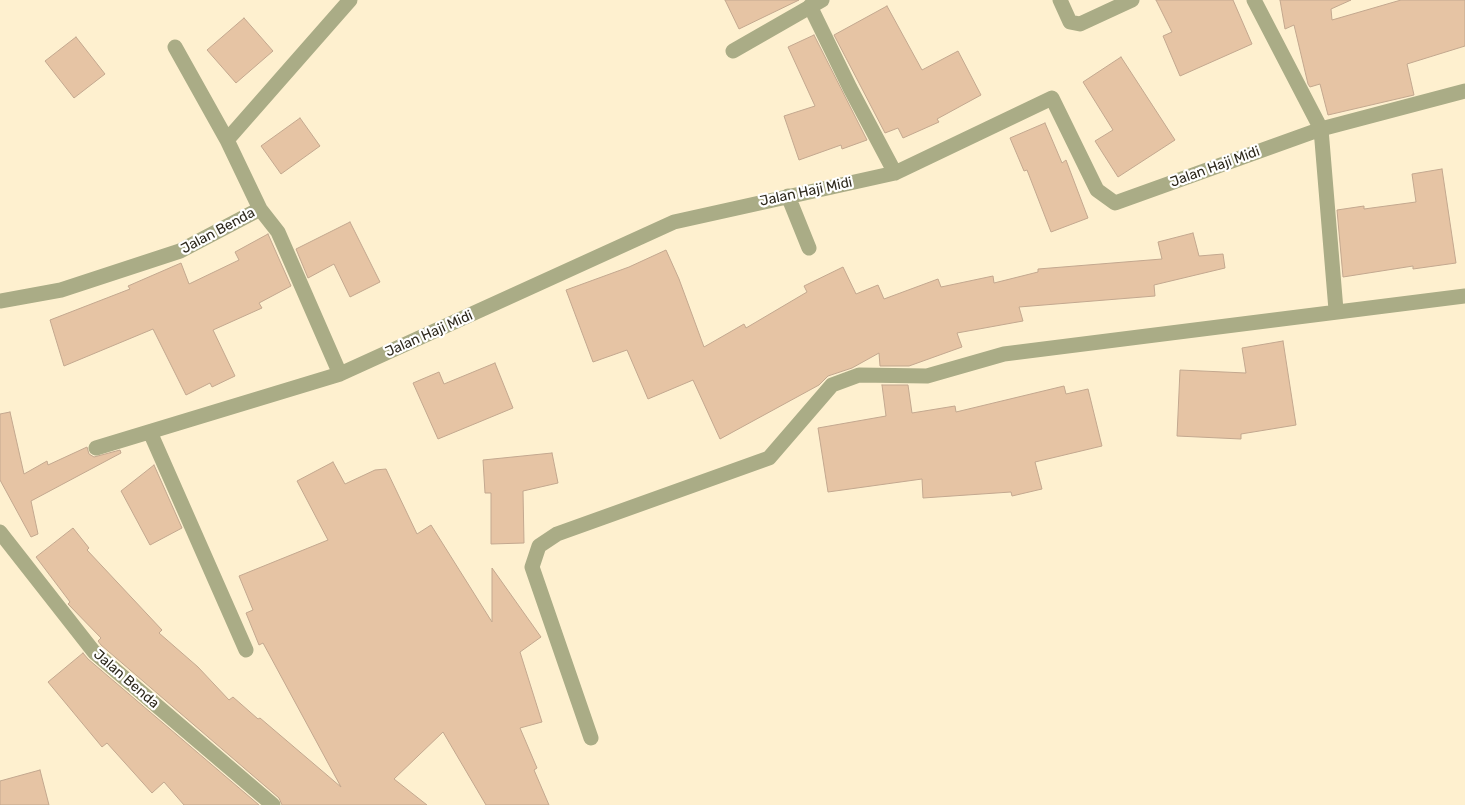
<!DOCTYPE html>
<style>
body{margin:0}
canvas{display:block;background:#fef0cf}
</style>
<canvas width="1465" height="805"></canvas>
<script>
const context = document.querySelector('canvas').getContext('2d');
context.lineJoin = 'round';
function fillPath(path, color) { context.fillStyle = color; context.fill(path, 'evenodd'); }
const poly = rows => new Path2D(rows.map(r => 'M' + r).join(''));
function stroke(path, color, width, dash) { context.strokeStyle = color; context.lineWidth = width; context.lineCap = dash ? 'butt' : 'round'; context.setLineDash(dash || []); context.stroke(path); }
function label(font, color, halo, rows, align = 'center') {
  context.font = font + ' Rubik,sans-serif'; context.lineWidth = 4.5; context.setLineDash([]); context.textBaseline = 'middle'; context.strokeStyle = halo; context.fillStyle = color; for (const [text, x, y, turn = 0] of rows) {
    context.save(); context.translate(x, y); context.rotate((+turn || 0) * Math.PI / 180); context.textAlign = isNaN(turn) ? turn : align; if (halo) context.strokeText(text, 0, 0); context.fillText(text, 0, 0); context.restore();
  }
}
const building = poly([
 [725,0,799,0,739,29,725,0],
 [1156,0,1233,0,1252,44,1180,76,1163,36,1172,32,1156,0],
 [1280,0,1351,0,1331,9,1332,20,1401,0,1465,0,1465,46,1407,64,1414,95,1328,115,1320,84,1310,87,1308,84,1294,25,1285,29,1280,0],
 [887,6,922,70,958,51,981,95,937,119,939,122,903,138,898,128,885,133,834,35,887,6],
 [244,18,273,51,236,83,207,50,244,18],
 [814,35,867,140,842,149,841,145,799,160,784,116,815,106,788,47,814,35],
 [76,37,105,74,74,98,45,61,76,37],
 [1121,57,1175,140,1118,177,1095,141,1113,130,1083,82,1121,57],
 [300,118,320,146,281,174,261,146,300,118],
 [1045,123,1062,163,1066,160,1088,218,1051,232,1027,170,1024,171,1010,138,1045,123],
 [1442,169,1456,263,1413,269,1413,266,1343,277,1337,210,1364,206,1364,209,1416,202,1412,174,1442,169],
 [350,222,380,282,350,297,334,264,308,278,296,249,350,222],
 [1193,233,1199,256,1223,254,1225,268,1154,285,1155,296,1019,307,1023,321,957,333,962,347,909,366,880,366,879,353,852,368,828,376,819,385,720,439,693,380,648,399,627,350,593,362,566,290,629,267,666,250,679,279,704,347,744,324,746,328,807,292,804,286,843,267,856,294,878,285,884,299,938,279,941,287,993,276,994,283,1038,272,1038,269,1162,259,1158,242,1193,233],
 [268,234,291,286,259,303,262,308,213,330,235,376,212,387,210,383,186,395,153,329,64,366,50,320,130,289,128,286,181,263,189,284,239,260,235,252,268,234],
 [1283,341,1296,425,1241,434,1241,439,1177,436,1180,370,1246,373,1242,348,1283,341],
 [495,363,513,408,438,439,413,383,439,372,444,384,495,363],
 [882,385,908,385,912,413,955,406,956,412,1064,386,1066,394,1088,389,1102,446,1035,462,1042,489,1012,496,1011,492,923,498,922,479,828,492,818,428,886,416,882,385],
 [10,412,24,474,47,461,48,465,87,447,89,454,94,457,120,450,121,453,31,501,38,534,31,537,0,480,0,414,10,412],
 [552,453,558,483,523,491,524,543,491,544,491,493,485,493,483,460,552,453],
 [333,462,345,484,375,470,386,469,417,534,431,525,492,622,492,568,541,637,520,652,542,722,520,728,537,768,534,770,549,805,486,805,443,732,394,779,427,805,282,805,279,798,101,645,98,641,101,638,68,604,70,602,36,557,73,528,89,548,87,550,162,630,159,633,198,667,229,700,233,697,258,719,260,718,341,787,263,643,259,645,246,613,253,610,239,576,328,540,297,481,333,462],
 [154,465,182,528,150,545,121,491,154,465],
 [83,653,88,659,259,805,184,805,164,782,152,793,107,743,102,747,48,682,83,653],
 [40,770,49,805,0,805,0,781,40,770]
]);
const minor = poly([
 [1060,0,1070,22,1080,24,1132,0],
 [1254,0,1321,129,1336,310],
 [810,6,850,88,895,173],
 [175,47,227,140,260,209,278,232,340,374],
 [733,51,822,0],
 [227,140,350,0],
 [788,196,809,248],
 [0,301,61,290,180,251,260,209],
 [150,432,246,650],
 [96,448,340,374,674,222,895,173,1052,98,1097,190,1115,203,1321,129,1465,91],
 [0,532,94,652,273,805],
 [591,738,532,567,539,546,557,534,769,458,832,385,859,375,927,376,1004,354,1465,296]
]);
const streetNames = [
 ["Jalan Haji Midi",1215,167,-20],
 ["Jalan Haji Midi",806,192,-12],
 ["Jalan Benda",218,231,-28],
 ["Jalan Haji Midi",429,334,-24],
 ["Jalan Benda",126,679,41]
];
fillPath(building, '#e6c4a4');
stroke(building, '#c3a88f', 1);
stroke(minor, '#aaac86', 15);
label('14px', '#2c271b', '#fff', streetNames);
</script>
